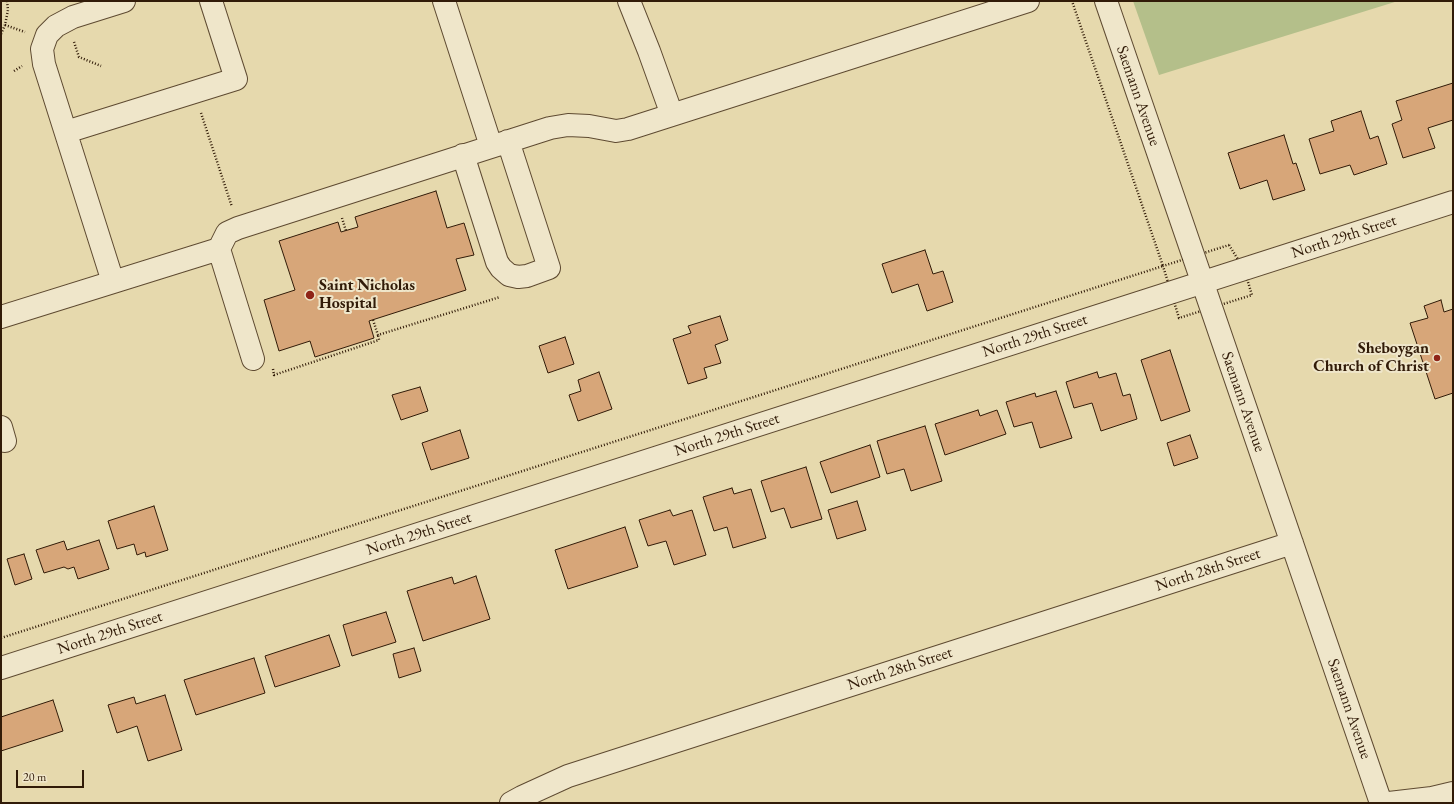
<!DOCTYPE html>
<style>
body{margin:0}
#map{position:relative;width:1454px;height:804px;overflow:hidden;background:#e6d9ad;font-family:"EB Garamond",serif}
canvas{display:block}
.frame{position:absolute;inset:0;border:2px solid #311b08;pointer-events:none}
.scale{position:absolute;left:16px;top:770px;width:68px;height:18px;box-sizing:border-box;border:2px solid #311b08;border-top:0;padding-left:5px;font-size:12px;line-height:14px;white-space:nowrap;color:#311b08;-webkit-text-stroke:3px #efe6ca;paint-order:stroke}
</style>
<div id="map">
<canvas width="1454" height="804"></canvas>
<div class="frame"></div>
<div class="scale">20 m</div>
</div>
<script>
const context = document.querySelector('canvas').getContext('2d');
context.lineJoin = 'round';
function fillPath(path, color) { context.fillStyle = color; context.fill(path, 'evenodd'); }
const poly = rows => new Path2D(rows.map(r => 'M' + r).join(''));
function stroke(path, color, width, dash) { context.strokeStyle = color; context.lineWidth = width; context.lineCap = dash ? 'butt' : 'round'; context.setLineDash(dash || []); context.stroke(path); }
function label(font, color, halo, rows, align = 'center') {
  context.font = font + ' "EB Garamond",serif'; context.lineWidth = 4; context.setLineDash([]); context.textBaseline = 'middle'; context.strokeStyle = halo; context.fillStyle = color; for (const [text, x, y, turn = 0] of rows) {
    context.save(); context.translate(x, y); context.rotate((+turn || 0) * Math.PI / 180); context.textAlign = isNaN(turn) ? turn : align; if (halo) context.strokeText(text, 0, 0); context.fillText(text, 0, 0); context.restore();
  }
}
const green = poly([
 [1133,1,1398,1,1159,75]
]);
const building = poly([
 [1453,83,1453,120,1428,128,1435,148,1403,158,1392,124,1402,120,1396,101,1453,83],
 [1361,111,1370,139,1378,136,1387,164,1354,175,1350,165,1320,174,1309,139,1334,131,1331,121,1361,111],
 [1284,135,1293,164,1296,163,1305,190,1273,200,1267,180,1240,189,1228,153,1284,135],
 [436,191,447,228,464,223,474,255,456,259,466,290,369,321,374,338,315,357,310,341,279,351,264,300,295,290,279,241,338,222,341,232,358,227,355,217,436,191],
 [925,250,933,274,943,271,953,302,927,311,918,284,892,293,882,264,925,250],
 [1441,300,1444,312,1453,309,1453,393,1435,399,1410,323,1428,318,1424,306,1441,300],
 [720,316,728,340,715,345,721,363,704,368,707,378,688,384,673,339,691,333,688,326,720,316],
 [565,337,574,364,548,373,539,346,565,337],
 [1170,350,1190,411,1161,421,1141,360,1170,350],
 [599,372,612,409,578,421,569,395,581,391,578,380,599,372],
 [1097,372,1099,378,1116,373,1123,396,1130,394,1137,419,1101,431,1092,403,1074,408,1066,382,1097,372],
 [420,387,428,411,401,420,392,395,420,387],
 [1056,391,1072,438,1040,448,1032,422,1014,427,1006,402,1035,393,1036,397,1056,391],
 [978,410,980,416,997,410,1006,434,945,455,935,424,978,410],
 [925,426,942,481,911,491,904,469,887,474,877,441,925,426],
 [460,430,469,458,431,470,422,443,460,430],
 [1190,435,1198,458,1174,466,1167,443,1190,435],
 [870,445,880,477,831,493,820,462,870,445],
 [806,467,822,519,791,528,784,508,771,512,761,481,806,467],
 [732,488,734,494,751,489,766,538,733,548,727,527,714,531,703,497,732,488],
 [857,501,866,530,837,539,828,510,857,501],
 [154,506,168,550,146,557,145,552,137,555,134,544,117,549,108,521,154,506],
 [670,510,673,516,692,510,706,555,674,565,666,541,648,546,639,520,670,510],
 [625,527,638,567,568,589,555,550,625,527],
 [99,540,109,569,78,579,74,567,68,569,64,567,44,573,36,550,64,541,67,550,99,540],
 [24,554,32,579,15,585,7,559,24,554],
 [476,576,490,619,423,641,407,591,452,577,454,584,476,576],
 [386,612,396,642,352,656,343,625,386,612],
 [329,635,340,666,275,687,265,656,329,635],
 [414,648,421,671,399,678,393,654,414,648],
 [254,658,265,693,196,715,184,680,254,658],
 [165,695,182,750,148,761,137,726,117,733,108,705,134,697,136,704,165,695],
 [53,700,63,731,1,751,1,717,53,700]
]);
const path = poly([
 [5,25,25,32],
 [1,34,5,25,8,10,7,1],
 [74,42,79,57,101,66],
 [14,71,22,66],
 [201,113,232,207],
 [342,218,346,231],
 [1229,245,1244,269,1252,295,1179,318,1163,266,1229,245],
 [373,320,378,335,500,297],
 [273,369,274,375,379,340,378,335],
 [1,638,1163,266,1072,1]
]);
const minor = poly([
 [444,1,491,146],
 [629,1,649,51,672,115],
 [1106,1,1381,803],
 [66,132,236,79,211,1],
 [463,155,497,262,501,268,509,275,518,277,527,276,549,268,508,141],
 [113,282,44,64,42,49,47,35,56,26,73,17,124,1],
 [1,317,219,249],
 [253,359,219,249,227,233,238,228,550,128,568,125,589,126,616,131,628,129,1028,1],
 [1,427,5,441],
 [1,668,1453,202],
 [511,803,522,797,568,776,1292,543],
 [1389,803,1432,798,1453,793]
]);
const markers = [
 [310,295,5,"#8f2418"],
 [1437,358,4,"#8f2418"]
];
const streetNames = [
 ["Saemann Avenue",1138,96,71],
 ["North 29th Street",1344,237,-18],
 ["North 29th Street",1035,336,-18],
 ["Saemann Avenue",1243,402,71],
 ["North 29th Street",727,435,-18],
 ["North 29th Street",419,534,-18],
 ["North 28th Street",1208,570,-18],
 ["North 29th Street",110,633,-18],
 ["North 28th Street",900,669,-18],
 ["Saemann Avenue",1349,709,71]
];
const poiNames = [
 ["Saint Nicholas",319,286],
 ["Hospital",319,304],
 ["Sheboygan",1429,349,"right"],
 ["Church of Christ",1429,367,"right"]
];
fillPath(green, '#b4bf8a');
fillPath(building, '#d7a679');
stroke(building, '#311b08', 1);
stroke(minor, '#5e4a31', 24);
stroke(path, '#311b08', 2.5, [1, 2]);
stroke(minor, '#efe6ca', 22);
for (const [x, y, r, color] of markers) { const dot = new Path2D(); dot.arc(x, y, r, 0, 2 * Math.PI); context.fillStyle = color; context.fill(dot); stroke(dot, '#efe6ca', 1.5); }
label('16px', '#311b08', '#efe6ca', streetNames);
label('bold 16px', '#311b08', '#efe6ca', poiNames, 'left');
</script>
